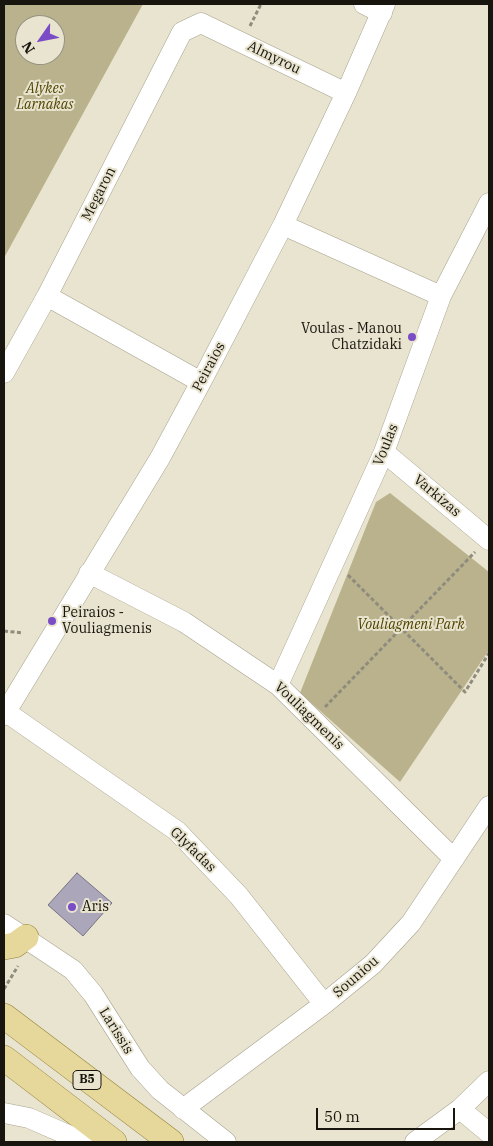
<!DOCTYPE html>
<style>
body{margin:0}
#map{position:relative;width:493px;height:1146px;overflow:hidden;background:#e9e4cf;font-family:"IBM Plex Serif",serif}
canvas{display:block}
.frame{position:absolute;inset:0;border:5px solid #17150e;pointer-events:none}
.north{position:absolute;left:15px;top:15px;width:50px;height:50px;box-sizing:border-box;background:#e9e4cf;border:1px solid #959182;border-radius:50%;rotate:237deg;font-size:14px;font-weight:700;line-height:20px;text-align:center;color:#17150e}
.north::after{content:'';display:block;margin:auto;width:18px;height:22px;background:#7a4cc5;clip-path:polygon(50% 0,100% 100%,50% 72%,0 100%)}
.scale{position:absolute;left:316px;top:1108px;width:139px;height:22px;box-sizing:border-box;border:2px solid #17150e;border-top:0;padding-left:6px;font-size:15px;line-height:18px;white-space:nowrap;color:#17150e;-webkit-text-stroke:4px #e9e4cf;paint-order:stroke}
</style>
<div id="map">
<canvas width="493" height="1146"></canvas>
<div class="frame"></div>
<div class="north">N</div>
<div class="scale">50 m</div>
</div>
<script>
const context = document.querySelector('canvas').getContext('2d');
context.lineJoin = 'round';
function fillPath(path, color) { context.fillStyle = color; context.fill(path, 'evenodd'); }
const poly = rows => new Path2D(rows.map(r => 'M' + r).join(''));
function stroke(path, color, width, dash) { context.strokeStyle = color; context.lineWidth = width; context.lineCap = dash ? 'butt' : 'round'; context.setLineDash(dash || []); context.stroke(path); }
function label(font, color, halo, rows, align = 'center') {
  context.font = font + ' "IBM Plex Serif",serif'; context.lineWidth = 4; context.setLineDash([]); context.textBaseline = 'middle'; context.strokeStyle = halo; context.fillStyle = color; for (const [text, x, y, turn = 0] of rows) {
    context.save(); context.translate(x, y); context.rotate((+turn || 0) * Math.PI / 180); context.textAlign = isNaN(turn) ? turn : align; if (halo) context.strokeText(text, 0, 0); context.fillText(text, 0, 0); context.restore();
  }
}
const green = poly([
 [4,4,143,4,4,258],
 [25,25,55,25,55,55,25,55],
 [390,493,489,572,489,650,400,782,300,693,376,502]
]);
const building = poly([
 [77,873,112,903,83,936,48,905,77,873]
]);
const path = poly([
 [250,26,261,4],
 [348,575,465,692,489,653],
 [4,631,23,633],
 [325,707,475,552],
 [4,989,18,966]
]);
const minor = poly([
 [364,4,382,13],
 [283,225,441,296],
 [47,296,201,382],
 [4,373,47,296,182,32,201,23,346,93],
 [384,452,489,540],
 [89,573,184,622,278,685,454,859],
 [278,685,384,452,441,296,489,203],
 [6,712,177,831,239,896,324,1004],
 [4,715,160,458,201,382,283,225,346,93,385,4],
 [4,924,73,970,93,994,140,1068,160,1090,226,1142],
 [183,1109,324,1004,373,964,411,923,489,806],
 [460,1109,489,1133],
 [4,1113,29,1118,84,1142],
 [415,1142,460,1109,489,1081]
]);
const major = poly([
 [4,947,15,945,26,937],
 [4,1016,171,1142],
 [4,1058,114,1142]
]);
const markers = [
 [412,337,5,"#7a4cc5"],
 [52,621,5,"#7a4cc5"],
 [72,907,5,"#7a4cc5"]
];
const shields = [
 [87,1080,28]
];
const shieldNames = [
 ["B5",87,1080]
];
const streetNames = [
 ["Almyrou",274,58,26],
 ["Megaron",99,194,-63],
 ["Peiraios",209,367,-62],
 ["Voulas",386,445,-68],
 ["Varkizas",437,496,40],
 ["Vouliagmenis",309,716,44],
 ["Glyfadas",193,850,44],
 ["Souniou",356,977,-41],
 ["Larissis",116,1031,58]
];
const parkNames = [
 ["Alykes",45,89],
 ["Larnakas",45,105],
 ["Vouliagmeni Park",411,625]
];
const poiNames = [
 ["Voulas - Manou",402,329,"right"],
 ["Chatzidaki",402,345,"right"],
 ["Peiraios -",62,613],
 ["Vouliagmenis",62,629],
 ["Aris",82,907]
];
fillPath(green, '#bab28d');
fillPath(building, '#aba6b9');
stroke(building, '#767284', 1);
stroke(minor, '#a7a28e', 21);
stroke(major, '#92823d', 26);
stroke(path, '#8f8c7d', 3, [4, 2.5]);
stroke(minor, '#fff', 20);
stroke(major, '#e6d79a', 25);
for (const [x, y, r, color] of markers) { const dot = new Path2D(); dot.arc(x, y, r, 0, 2 * Math.PI); context.fillStyle = color; context.fill(dot); stroke(dot, '#e9e4cf', 2); }
for (const [x, y, w] of shields) { const box = new Path2D(); box.roundRect(x - w / 2, y - 9.5, w, 19, 4); context.fillStyle = '#e9e4cf'; context.fill(box); stroke(box, '#17150e', 1); }
label('bold 12px', '#17150e', null, shieldNames);
label('14px', '#17150e', '#e9e4cf', streetNames);
label('italic 14px', '#504300', '#e9e4cf', parkNames);
label('14px', '#17150e', '#e9e4cf', poiNames, 'left');
</script>
